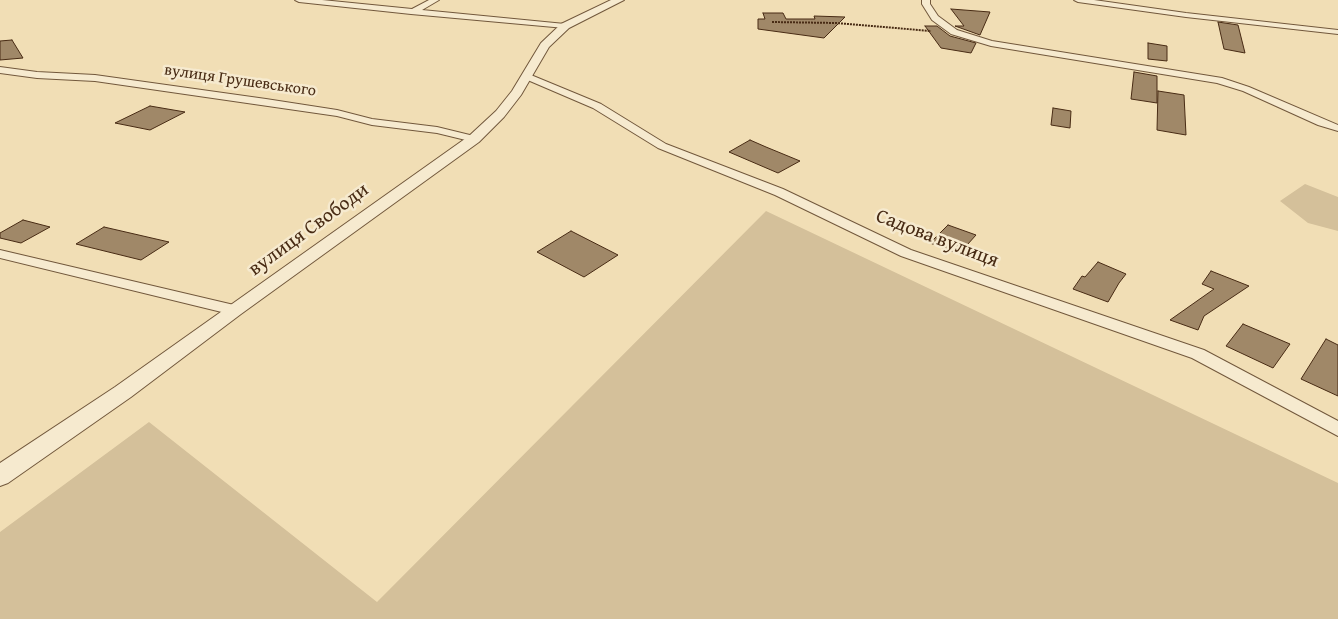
<!DOCTYPE html>
<meta charset="utf-8">
<style>
body{margin:0}
canvas{display:block;background:#f1deb5}
</style>
<canvas width="1338" height="619"></canvas>
<script>
const context = document.querySelector('canvas').getContext('2d');
context.lineJoin = 'round';
function fillPath(path, color) { context.fillStyle = color; context.fill(path, 'evenodd'); }
const poly = rows => new Path2D(rows.map(r => 'M' + r).join(''));
function stroke(path, color, width, dash) { context.strokeStyle = color; context.lineWidth = width; context.lineCap = dash ? 'butt' : 'round'; context.setLineDash(dash || []); context.stroke(path); }
function label(font, color, halo, rows, align = 'center') {
  context.font = font + ' "Gentium Book Plus",serif'; context.lineWidth = 5; context.setLineDash([]); context.textBaseline = 'middle'; context.strokeStyle = halo; context.fillStyle = color; for (const [text, x, y, turn = 0] of rows) {
    context.save(); context.translate(x, y); context.rotate((+turn || 0) * Math.PI / 180); context.textAlign = isNaN(turn) ? turn : align; if (halo) context.strokeText(text, 0, 0); context.fillText(text, 0, 0); context.restore();
  }
}
const green = poly([
 [1305,184,1338,197,1338,231,1308,223,1280,201],
 [766,211,1338,483,1338,619,0,619,0,532,149,422,377,602]
]);
const building = poly([
 [951,9,990,12,980,35,955,26,964,26,951,9],
 [763,13,783,13,786,19,815,19,814,16,845,17,824,38,758,29,758,19,765,19,763,13],
 [1218,22,1238,25,1245,53,1224,49,1218,22],
 [925,26,937,26,950,36,976,43,971,53,941,48,925,26],
 [12,40,23,58,0,60,0,41,12,40],
 [1148,43,1167,46,1167,61,1148,59,1148,43],
 [1134,72,1157,76,1157,103,1131,99,1134,72],
 [1158,91,1184,95,1186,135,1157,130,1158,91],
 [150,106,185,112,150,130,115,123,150,106],
 [1053,108,1071,111,1070,128,1051,125,1053,108],
 [750,140,766,147,800,161,778,173,729,152,750,140],
 [23,220,50,227,21,243,0,238,0,233,23,220],
 [948,225,976,235,959,254,930,243,948,225],
 [104,227,169,242,141,260,76,244,104,227],
 [571,231,618,255,584,277,537,252,571,231],
 [1098,262,1126,274,1119,283,1108,302,1073,289,1082,276,1085,277,1098,262],
 [1211,271,1249,286,1204,316,1198,330,1170,320,1214,289,1202,284,1211,271],
 [1243,324,1290,344,1273,368,1226,346,1243,324],
 [1326,339,1338,345,1338,396,1301,379,1326,339]
]);
const path = poly([
 [772,22,836,23,931,31]
]);
const minor = poly([
 [295,0,322,0,412,9,429,0,439,0,422,10,565,24,569,26,565,28,411,14,299,2,295,0],
 [922,0,930,0,930,4,938,16,957,30,992,41,1222,78,1249,87,1338,125,1338,131,1318,125,1243,91,1217,83,991,46,951,34,932,20,922,4,922,0],
 [1074,0,1094,0,1186,13,1338,30,1338,34,1186,17,1078,2,1074,0],
 [0,67,37,72,95,75,266,99,337,110,372,119,437,127,478,137,479,139,474,142,437,133,372,125,337,116,95,81,37,78,0,73,0,67],
 [526,73,601,104,666,144,783,189,911,250,1204,350,1338,421,1338,436,1192,358,901,256,775,195,658,148,593,108,523,78,523,74,526,73],
 [0,250,234,305,239,307,242,310,239,313,234,315,0,258,0,250]
]);
const tertiary = poly([
 [611,0,624,0,569,28,549,47,521,95,504,117,479,142,241,314,131,397,8,483,0,486,0,463,115,387,469,136,496,111,512,91,541,43,561,24,611,0]
]);
const farStreetnames = [
 ["вулиця Грушевського",240,81,8]
];
const streetNames = [
 ["вулиця Свободи",309,230,-36],
 ["Садова вулиця",937,239,21]
];
fillPath(green, '#d4c09a');
fillPath(building, '#a08868');
stroke(building, '#482b14', 1);
stroke(minor, '#72583c', 2);
stroke(tertiary, '#72583c', 2);
stroke(path, '#482b14', 2, [2, 1]);
fillPath(minor, '#f6eacf');
fillPath(tertiary, '#f6eacf');
label('16px', '#482b14', '#f6eacf', farStreetnames);
label('20px', '#482b14', '#f6eacf', streetNames);
</script>
